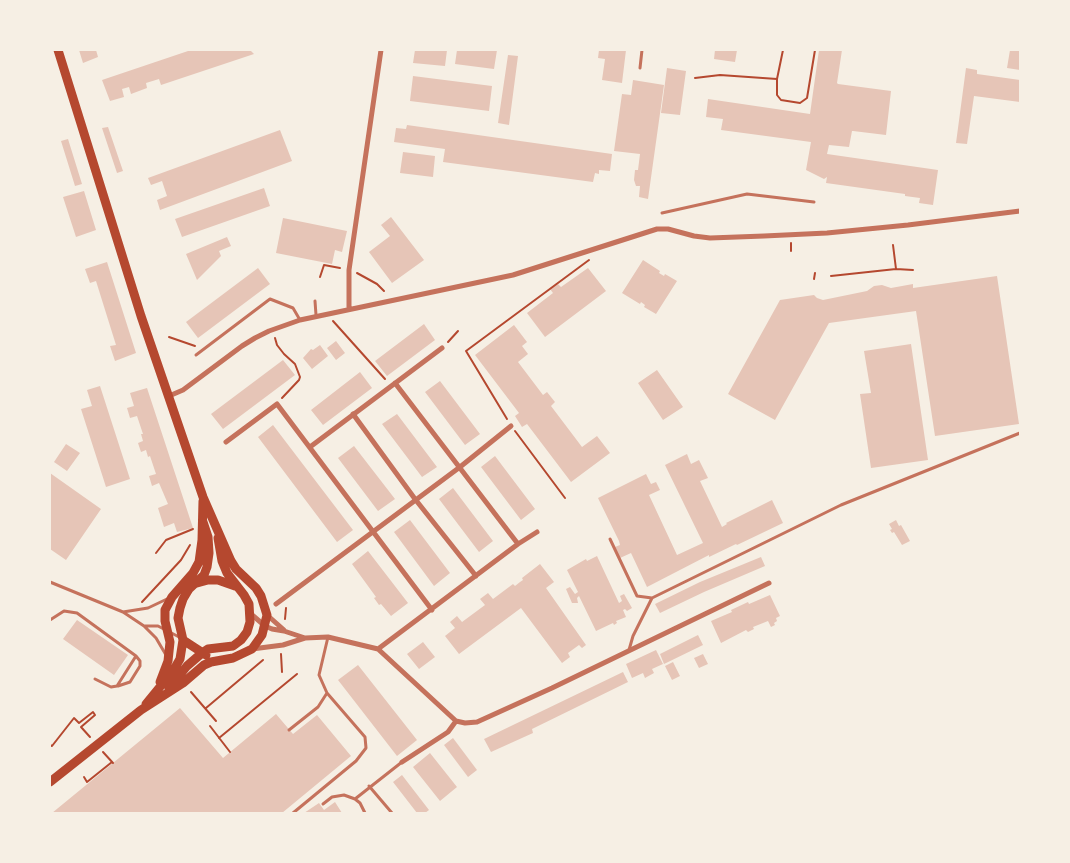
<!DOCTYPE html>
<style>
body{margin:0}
#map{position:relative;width:1070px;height:863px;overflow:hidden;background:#f6efe4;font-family:Signika,sans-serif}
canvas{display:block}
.frame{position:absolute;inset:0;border:51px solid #f6efe4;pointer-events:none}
</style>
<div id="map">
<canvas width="1070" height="863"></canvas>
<div class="frame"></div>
</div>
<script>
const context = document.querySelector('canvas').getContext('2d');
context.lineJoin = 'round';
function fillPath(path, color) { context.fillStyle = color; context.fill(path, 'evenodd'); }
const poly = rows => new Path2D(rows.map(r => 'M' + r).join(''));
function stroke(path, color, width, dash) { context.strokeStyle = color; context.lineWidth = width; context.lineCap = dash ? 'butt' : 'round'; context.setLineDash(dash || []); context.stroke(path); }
const building = poly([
 [79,50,96,50,98,57,83,63],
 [191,50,250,50,254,54,161,85,159,79,146,83,147,88,131,94,129,87,122,89,124,97,110,101,102,80],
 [415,50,447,50,445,66,413,63],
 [457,50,497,50,494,69,455,64],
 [599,50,626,50,622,83,602,80,605,59,598,58],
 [715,50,737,50,735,62,714,59],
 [819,50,842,50,837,83,838,84,891,91,886,135,853,131,852,131,849,147,829,145,827,154,938,170,933,205,919,203,920,198,905,196,905,194,826,183,827,177,824,179,806,170,811,142,721,130,723,119,706,117,708,99,810,114],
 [1010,50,1020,50,1020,70,1007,68],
 [508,55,518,56,509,125,498,123],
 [667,68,686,71,680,115,661,113],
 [966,68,977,70,977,74,1020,80,1020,102,974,96,967,144,956,143],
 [413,76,492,86,489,111,410,101],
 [633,80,664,85,648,199,639,197,640,186,636,186,634,180,635,170,638,170,640,154,614,151,622,94,631,95],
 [407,125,612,154,610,171,599,170,599,174,595,173,593,182,443,162,445,149,394,142,396,128,406,129],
 [108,127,123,171,117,173,102,128],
 [280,130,292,161,160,210,157,200,167,196,162,181,151,185,148,178],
 [68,139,82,184,75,186,61,141],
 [403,152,435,156,433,177,400,173],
 [264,188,270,206,182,237,175,219],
 [84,191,96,230,76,237,63,197],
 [391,217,424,260,392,283,369,252,390,236,381,225],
 [283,218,347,231,342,252,335,250,332,264,276,253],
 [227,237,231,246,219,251,221,256,197,280,186,254],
 [643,260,660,271,659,273,664,276,665,274,677,281,656,314,644,307,645,305,641,302,640,304,622,293],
 [107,262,136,353,115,361,110,346,116,345,96,281,90,283,85,269],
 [258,268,270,284,198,338,186,322],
 [588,268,606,291,545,337,527,313,553,293,550,289,558,284,561,287],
 [997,276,1019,424,935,436,916,311,829,323,775,420,728,394,780,300,814,295,817,298,823,300,867,291,874,286,882,285,891,288,913,284,913,288],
 [424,324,435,340,387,376,375,361],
 [514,325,527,342,522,346,528,354,518,362,543,395,547,392,555,402,551,406,582,447,597,436,610,453,571,482,527,424,522,427,515,416,519,413,475,355],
 [336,341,345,353,336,360,327,348],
 [911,344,928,460,871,468,860,394,871,393,864,351],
 [320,345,328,356,312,369,303,358,311,349,313,350],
 [283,360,295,375,223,429,211,414],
 [657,370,683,407,663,420,638,383],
 [360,372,372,388,323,425,311,410],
 [440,381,480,434,465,445,425,392],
 [100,386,130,479,106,487,81,409,92,406,87,390],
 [147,388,193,528,177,532,174,523,164,527,158,508,168,504,159,483,152,486,149,476,156,474,150,456,148,457,146,450,141,452,138,443,143,441,141,434,143,434,137,416,130,418,127,408,134,406,130,393],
 [397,414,437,467,422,477,382,424],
 [273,425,353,530,337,542,258,437],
 [66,444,80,453,67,471,54,462],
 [354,446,395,499,378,511,338,458],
 [687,454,691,464,699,460,708,478,700,481,722,527,727,524,726,523,772,500,783,523,737,545,736,544,709,557,709,555,647,587,631,553,620,558,615,547,620,545,619,541,598,498,646,474,651,484,656,482,660,490,649,495,677,555,703,543,665,465],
 [495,456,535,509,521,520,481,467],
 [50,473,101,509,66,560,50,549],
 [453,488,493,541,479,552,439,499],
 [410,520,450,573,434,586,394,532],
 [896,520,899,526,901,525,910,541,902,545,894,532,892,533,890,530,892,529,889,524],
 [368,551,408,603,391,616,381,604,379,605,374,598,376,597,352,564],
 [597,556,619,603,622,601,620,596,624,594,632,608,627,611,625,609,623,610,626,617,616,621,617,623,614,625,613,623,596,631,579,596,577,598,578,603,572,603,566,589,570,587,575,594,578,592,567,570,586,559,587,561],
 [761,557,765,566,704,592,660,613,655,604,700,582],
 [540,564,554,582,546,588,586,645,582,648,579,645,568,653,570,657,562,663,521,608,459,654,445,636,455,628,450,622,457,616,462,622,485,605,480,599,488,593,493,599,513,584,515,586,520,582,523,580,522,578],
 [770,595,780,616,776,618,777,621,774,623,775,625,771,627,768,621,753,627,754,629,748,632,746,630,721,643,711,621,732,612,731,610,748,602,749,604],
 [77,620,128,655,114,675,63,639],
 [698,635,703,645,664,664,660,654],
 [423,642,435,657,419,669,407,654],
 [656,650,663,664,652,669,654,673,645,678,643,673,632,678,626,664],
 [703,654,708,664,699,668,694,658],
 [673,662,680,676,672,680,665,666],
 [358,665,417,740,397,756,338,680],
 [623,672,628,682,532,729,533,733,491,752,484,739],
 [180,708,223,758,276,714,293,734,317,715,351,756,282,813,52,813],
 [453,738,477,770,468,777,444,745],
 [430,753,457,787,440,801,413,767],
 [402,775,429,810,425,813,417,813,393,782],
 [335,802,342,813,304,813,319,803,324,810]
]);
const path = poly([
 [783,50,777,79,777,95,781,100,800,103,807,98,815,50],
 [695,78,720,75,777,79],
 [791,243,791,251],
 [896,269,913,270],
 [357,273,377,284,384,291],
 [831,276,896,269,893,245],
 [320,277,324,265,340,268],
 [814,279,815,273],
 [333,321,385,379],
 [169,337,195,346],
 [275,338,277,345,284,354,295,364,300,377,299,380,282,398],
 [448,342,458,331],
 [507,419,466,351,589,260],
 [515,431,565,498],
 [156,553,166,540,193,529],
 [142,602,181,560,190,545],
 [285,619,286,608],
 [281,654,282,672],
 [191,692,216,721],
 [206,708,263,660],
 [210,726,230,752],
 [219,738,297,674],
 [50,745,52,746,74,718,79,723,93,712,95,715,81,727,90,737],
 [103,752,113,763],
 [84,777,87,782,112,762]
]);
const service = poly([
 [640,68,642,50],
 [662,213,747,194,814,202],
 [315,301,316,315],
 [196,355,270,299,293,308,300,320],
 [610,539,637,596,652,598],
 [50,582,123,612,144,626,156,638,166,655],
 [123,612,148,608,167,599],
 [50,620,64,611,77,613,136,656,117,686,111,687,95,679],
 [145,626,158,626,181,638],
 [629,650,633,636,652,598,841,505,1020,433],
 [118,686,130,682,140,666,140,661,136,656],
 [289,730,318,707,327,693,319,675,328,637],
 [369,786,392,813],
 [355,799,402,762],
 [323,804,332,797,344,795,355,799,360,803,365,813],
 [293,813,356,761,366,748,365,737,327,693]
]);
const minor = poly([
 [349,308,349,270,381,50],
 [395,383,518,544],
 [169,396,183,390,242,346,255,338,269,331,300,320,513,275,657,229,668,229,694,236,710,238,764,236,827,233,908,225,1020,211],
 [353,414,415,499,476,576],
 [226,442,277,404,432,610],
 [310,447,442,348],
 [276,604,460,467,511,426],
 [251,614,265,626,272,629,284,631,305,638],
 [267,615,284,630],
 [252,649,283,645,305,638,328,637,378,649,456,721,465,723,477,722,552,688,769,583],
 [378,649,518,544,537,532],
 [402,762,448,732,456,721]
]);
const primary = poly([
 [197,583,208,580,218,580,235,586],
 [183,640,206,655],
 [160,682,168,661,170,642,165,621,165,610,172,597,193,573,199,562,202,540,203,501],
 [169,688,187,666,202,653,208,649,233,646,241,640,247,632,250,622,249,604,244,595,227,573,222,561,218,538],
 [146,704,173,671,180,659,183,640,178,618,180,608,183,599,189,589,204,575,207,567,209,553,208,537,203,522],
 [50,782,141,710,183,683,204,665,211,662,233,658,252,649,262,635,267,615,261,596,256,588,236,569,231,561,203,497,141,316,58,50]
]);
fillPath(building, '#e6c5b7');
stroke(path, '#b5482f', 2);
stroke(service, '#c5725c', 3);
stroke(minor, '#c5725c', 5);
stroke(primary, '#b5482f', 9);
</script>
